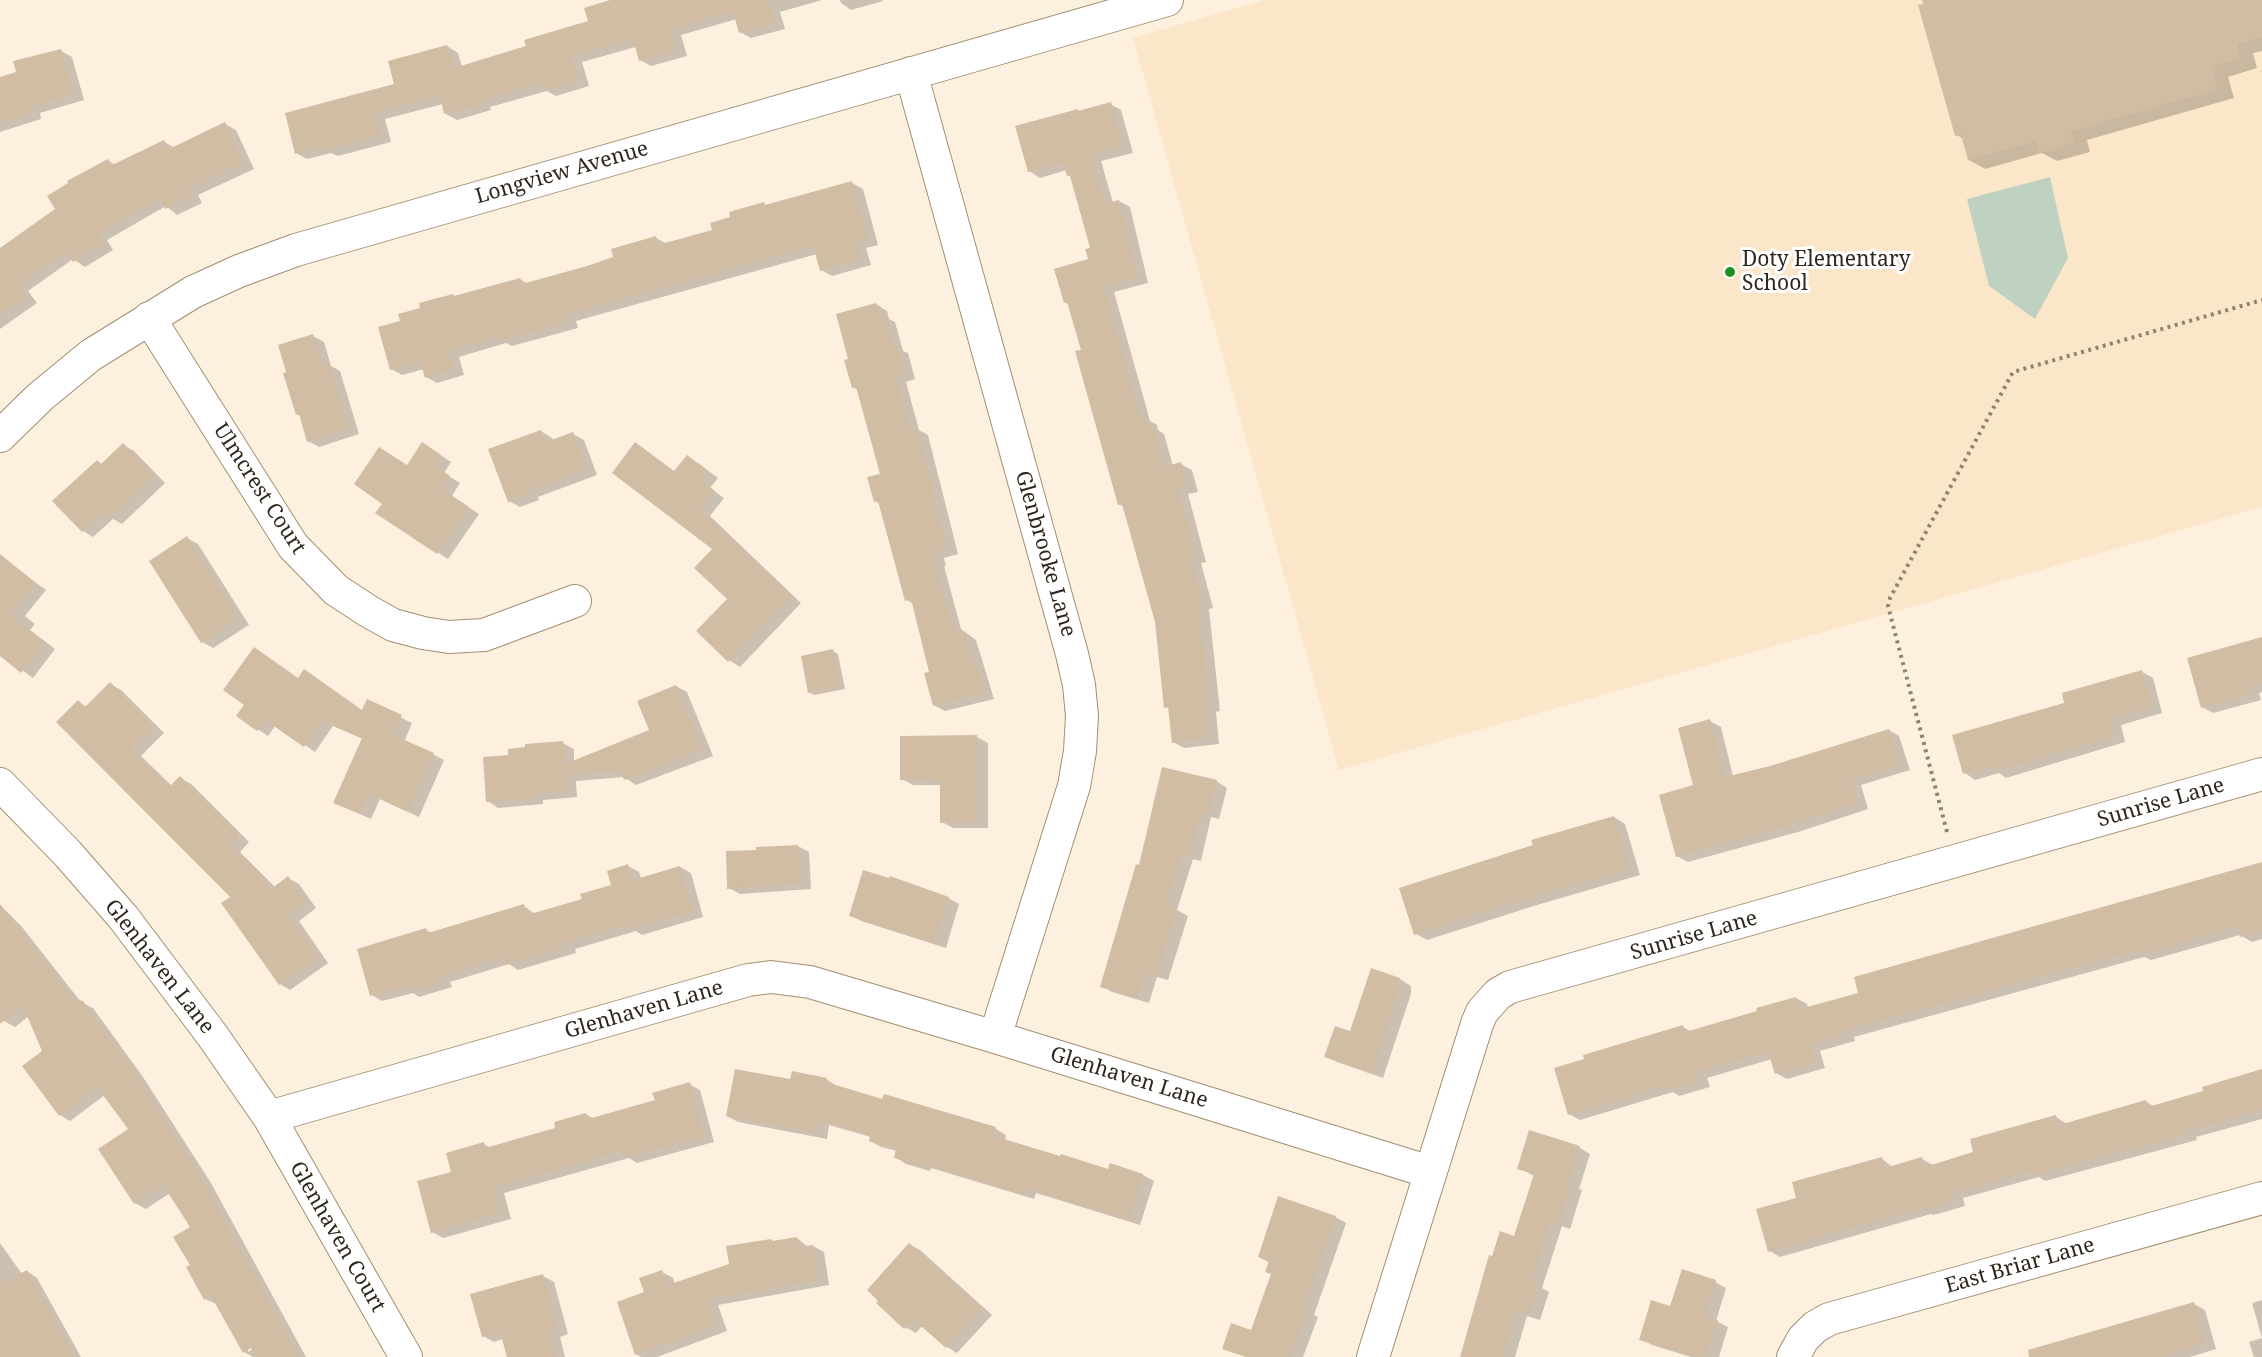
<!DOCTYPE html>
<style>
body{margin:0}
canvas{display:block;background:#fef0de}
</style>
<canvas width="2262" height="1357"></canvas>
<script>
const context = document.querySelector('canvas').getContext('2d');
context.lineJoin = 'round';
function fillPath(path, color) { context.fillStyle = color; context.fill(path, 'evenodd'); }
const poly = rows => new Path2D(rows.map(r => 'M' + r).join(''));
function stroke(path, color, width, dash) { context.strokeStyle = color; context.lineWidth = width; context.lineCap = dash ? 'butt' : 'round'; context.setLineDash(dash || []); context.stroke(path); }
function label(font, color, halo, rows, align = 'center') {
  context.font = font + ' "Noto Serif",serif'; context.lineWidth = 6; context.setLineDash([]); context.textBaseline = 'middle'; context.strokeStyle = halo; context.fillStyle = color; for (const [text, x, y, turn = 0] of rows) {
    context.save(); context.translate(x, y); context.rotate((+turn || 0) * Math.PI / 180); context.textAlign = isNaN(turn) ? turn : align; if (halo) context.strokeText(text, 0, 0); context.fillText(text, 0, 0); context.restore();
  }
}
const built = poly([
 [1264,0,2262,0,2262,507,1339,770,1133,38]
]);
const green = poly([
 [2050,177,2068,258,2035,319,1989,286,1967,199]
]);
const shadow = poly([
 [615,0,822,0,780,12,785,29,751,38,740,32,737,19,681,35,687,56,651,66,640,60,636,47,582,62,589,86,556,96,547,91,490,107,491,110,457,120,446,114,443,104,385,119,391,142,338,156,331,153,307,159,296,153,447,46,458,53,462,67,528,47,589,22],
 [840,0,882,0,883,1,851,10,841,3],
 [1924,0,2262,0,2262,51,2253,53,2257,68,2228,77,2234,98,2087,140,2090,152,2057,161,2042,153,1985,169,1969,160,1963,139,1957,135],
 [61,51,72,57,84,100,40,113,41,119,0,132,0,78,18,73],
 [1110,104,1121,110,1133,153,1101,161,1113,203,1119,201,1130,207,1148,283,1114,292,1150,421,1157,425,1158,430,1164,434,1173,466,1181,464,1192,470,1198,492,1188,494,1206,562,1201,563,1213,608,1209,609,1220,711,1216,712,1219,744,1184,748,1173,742,1170,709,1166,707,1157,622,1125,507,1119,504,1083,351,1069,305,1065,302,1090,260,1091,249,1072,177,1068,175,1067,170,1040,178,1029,171,1077,110,1080,112],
 [225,124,236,130,254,169,198,195,202,203,177,215,166,206,107,240,113,250,85,267,73,259,28,291,37,303,0,329,0,249,57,209,108,160,115,165,164,142,175,148],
 [852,183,863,189,878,245,866,248,871,265,832,276,821,270,817,254,576,321,578,328,512,346,506,343,459,357,464,375,437,383,426,377,424,369,402,375,391,369,402,322,456,297,520,279,528,284,615,258,656,238,667,244,714,231,763,204,767,206],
 [876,304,887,311,889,319,895,322,903,351,908,353,915,379,906,382,919,430,928,435,958,554,944,558,946,566,944,566,961,629,976,640,994,699,945,711,934,705,930,673,913,604,907,600,881,505,875,501,882,475,859,391,853,387,850,360],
 [313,336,324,342,331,366,340,371,359,434,319,447,308,441,301,416,297,414],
 [541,431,552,438,554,441,573,434,584,440,597,475,538,497,539,500,520,507,509,501],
 [636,444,675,472,698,463,718,478,710,488,724,498,710,516,801,603,740,667,729,660,729,599,715,548],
 [123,445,134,451,165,483,122,524,113,519,93,537,83,531,97,462,103,465],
 [433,450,451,462,444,473,460,483,452,496,479,514,448,559,377,512,408,466],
 [187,538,198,544,249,625,213,648,202,642],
 [7,562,46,590,25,616,35,624,30,630,55,649,33,678,0,654,0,571],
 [2262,638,2262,692,2259,693,2261,700,2213,713,2202,707],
 [833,651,838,654,845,689,814,695,809,692],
 [2142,672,2153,678,2162,713,2121,725,2125,742,2006,778,1999,773,1975,780,1965,773,2066,704],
 [299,679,363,712,367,701,412,723,405,740,444,760,419,817,380,799,371,819,346,808,363,739,333,726,315,752,276,725,268,736,238,716],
 [110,684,121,690,164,733,141,756,172,786,180,778,191,784,249,842,240,852,275,887,288,878,299,884,316,908,299,921,328,963,290,990,280,984,232,897,78,702,87,707],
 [676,686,687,692,713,756,636,785,624,777,576,781,577,797,543,800,543,804,498,808,488,801,510,757,563,743,574,749,574,761,651,731],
 [1710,721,1721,727,1733,776,1770,767,1889,730,1899,736,1910,770,1861,785,1868,809,1798,832,1688,862,1677,856],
 [977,737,988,743,988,828,953,828,942,822,942,785,913,785,902,779],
 [1216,781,1227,788,1219,819,1211,817,1201,861,1193,859,1177,910,1188,916,1168,980,1157,977,1149,1003,1112,992,1102,986,1140,867],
 [1614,817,1625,824,1640,875,1537,905,1427,940,1416,934,1535,846],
 [798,846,809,852,811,889,740,894,729,888,758,851,758,848],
 [2262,864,2262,939,2252,942,2240,935,2151,960,2144,957,1854,1037,1855,1041,1820,1051,1825,1068,1787,1079,1776,1073,1772,1059,1707,1078,1710,1087,1679,1096,1673,1092,1580,1120,1569,1114,1683,1027,1692,1032,1759,1012,1796,998,1807,1004,1808,1009,1860,994],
 [628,866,639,872,641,879,680,867,691,873,703,917,642,935,636,931,575,949,576,953,518,970,509,964,450,982,452,987,419,997,413,993,382,1001,372,995,426,930,432,933,524,906,535,914,584,900,613,886],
 [948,898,959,904,946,948,861,921,850,915],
 [0,905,22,927,81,1002,93,1008,143,1077,211,1183,306,1357,253,1357,244,1352,217,1304,205,1299,192,1228,170,1193,146,1209,135,1203,130,1130,105,1095,70,1121,60,1115,44,1052,29,1016,15,1027,4,1021,0,1016],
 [258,1346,248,1352,248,1348],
 [1400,979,1411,986,1411,994,1383,1078,1337,1062,1326,1056],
 [2262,1070,2262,1119,2196,1137,2197,1140,2045,1181,2039,1177,1963,1198,1965,1206,1934,1215,1931,1214,1780,1257,1770,1251,1798,1199,1882,1159,1893,1167,1922,1159,1933,1165,1975,1153,2056,1117,2067,1124,2145,1101,2155,1107,2205,1092],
 [826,1079,837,1086,883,1100,885,1096,996,1129,1006,1135,1005,1141,1109,1171,1111,1165,1143,1175,1154,1181,1140,1225,1036,1193,1034,1199,931,1168,930,1171,906,1164,895,1157,897,1151,881,1147,870,1141,871,1137,829,1125,827,1139,738,1122,727,1116,792,1081],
 [689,1084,700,1090,714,1142,637,1163,629,1158,504,1193,511,1219,443,1238,432,1232,453,1173,484,1144,490,1148,557,1129,586,1114,594,1119,657,1101],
 [1530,1132,1580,1148,1590,1154,1579,1189,1582,1190,1570,1229,1562,1226,1542,1288,1549,1292,1540,1320,1527,1316,1515,1357,1462,1357,1515,1238,1534,1176,1519,1168],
 [1335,1217,1346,1223,1314,1315,1318,1317,1303,1357,1250,1357,1233,1351,1233,1353,1224,1348,1252,1332,1272,1274,1270,1263,1259,1257],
 [797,1238,808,1247,813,1246,824,1252,829,1285,718,1305,727,1331,657,1357,641,1357,636,1354,646,1293,662,1272,673,1278,675,1284,731,1265,771,1240,775,1242],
 [0,1243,22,1274,27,1271,37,1278,81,1357,3,1357,0,1351],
 [909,1244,920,1250,992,1315,957,1353,947,1347,923,1325,916,1333,905,1327],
 [543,1276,554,1282,568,1334,560,1337,565,1357,508,1357,503,1339,494,1342,483,1336],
 [1715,1282,1726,1288,1716,1321,1728,1327,1719,1357,1691,1357,1652,1345,1641,1339,1671,1308],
 [2262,1300,2262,1357,2254,1357,2249,1342,2262,1338,2252,1303],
 [2194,1304,2205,1310,2216,1349,2190,1357,2029,1357]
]);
const building = poly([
 [610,0,768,0,775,23,739,33,733,12,670,29,677,51,639,61,633,39,572,56,579,80,544,91,542,83,480,101,481,105,444,114,440,96,375,113,381,136,325,151,324,146,295,154,285,113,394,84,388,61,447,45,454,68,526,46,524,40,588,21,584,8],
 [1922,0,2262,0,2262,37,2237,44,2241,59,2212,67,2218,89,2071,131,2074,143,2039,153,2036,141,1968,160,1961,135,1955,136,1918,5,1923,4],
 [61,49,74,94,30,107,31,113,0,123,0,77,16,72,13,61],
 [1111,102,1123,147,1091,155,1105,203,1119,200,1138,277,1104,287,1141,419,1146,417,1149,427,1153,426,1164,467,1181,462,1188,486,1178,488,1196,556,1191,557,1203,602,1199,603,1209,706,1206,706,1209,738,1172,743,1168,707,1164,708,1155,622,1122,504,1118,505,1075,351,1081,350,1067,302,1064,303,1054,269,1088,259,1085,249,1090,248,1070,176,1067,176,1063,163,1028,172,1015,126,1078,109,1078,111],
 [225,122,244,163,188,189,192,197,165,209,160,197,98,234,103,243,73,262,66,251,18,285,27,297,0,316,0,248,55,209,47,196,68,183,67,181,108,159,112,165,164,140,169,149],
 [852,181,868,239,856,243,861,259,820,271,813,246,566,315,568,322,500,341,498,336,449,351,454,369,425,378,420,361,390,370,378,327,400,321,398,314,420,308,419,303,453,294,454,296,520,278,522,284,587,266,613,257,611,249,656,236,658,245,712,230,710,223,730,217,729,212,764,202,765,205],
 [876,303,880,316,885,315,894,346,897,345,905,374,896,376,910,430,917,428,933,486,931,487,947,548,934,552,936,560,934,560,952,625,956,624,959,634,965,633,973,662,976,661,984,693,933,706,924,673,929,672,911,599,905,601,878,501,874,502,867,477,880,474,856,387,852,388,844,360,848,359,836,314],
 [313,334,323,365,329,363,349,428,307,442,299,414,296,415,283,373,286,372,278,345],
 [541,430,546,442,573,432,587,469,528,491,529,494,508,502,488,449],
 [422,442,441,455,435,465,450,476,442,489,469,507,437,554,375,513,382,504,354,484,379,447,407,465],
 [635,442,674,471,687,455,708,471,701,480,715,491,700,509,791,596,728,662,696,631,727,599,694,568,712,549,612,473],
 [123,443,155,476,110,519,103,511,82,532,52,501,97,460,101,464],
 [187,536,239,618,201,643,149,561],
 [0,554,36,583,11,615,45,642,21,673,0,656],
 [2262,637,2262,683,2249,687,2251,694,2201,708,2187,658],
 [254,647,298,678,304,669,362,710,367,699,402,715,393,735,434,753,408,812,369,794,360,814,333,803,362,738,322,721,304,747,265,720,257,731,236,716,244,705,223,690],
 [833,649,841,686,808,693,801,656],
 [2142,670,2152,707,2111,719,2115,736,1994,772,1992,766,1963,774,1952,735,2064,703,2062,693],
 [110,682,154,726,131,749,170,786,180,776,240,835,230,845,263,877,271,889,288,876,306,902,289,914,319,957,279,985,221,903,230,897,56,722,78,700,85,707],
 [676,685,703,750,624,780,620,771,566,775,567,792,533,794,533,799,486,802,483,757,508,755,508,749,525,747,525,744,563,741,565,764,649,730,637,701],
 [1710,719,1725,777,1770,766,1889,729,1900,765,1852,780,1858,803,1786,826,1676,857,1659,795,1693,785,1678,728],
 [977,735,978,822,940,823,940,782,934,782,934,780,900,780,900,736],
 [1162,767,1217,780,1209,814,1201,812,1190,856,1182,854,1166,905,1177,908,1157,975,1146,972,1138,998,1100,987,1136,864,1139,865],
 [1614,816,1630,869,1525,899,1414,935,1399,888,1533,845,1531,840],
 [798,845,800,884,727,889,726,851,756,850,756,847],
 [2262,862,2262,930,2240,937,2237,927,2139,955,2138,950,1844,1031,1845,1035,1810,1045,1815,1062,1775,1074,1768,1052,1697,1072,1700,1081,1667,1091,1666,1086,1568,1115,1554,1068,1584,1059,1583,1055,1683,1025,1685,1032,1757,1011,1756,1008,1796,997,1800,1009,1858,993,1854,977],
 [628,864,633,880,680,866,693,911,630,930,628,925,565,943,566,947,506,965,504,957,440,976,442,981,407,991,406,986,370,996,357,949,426,928,428,933,524,904,527,915,582,899,580,894,611,885,607,871],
 [863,870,889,878,890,876,949,897,935,943,849,916],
 [0,904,77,1003,82,1000,133,1069,200,1175,300,1357,256,1357,251,1348,243,1353,211,1296,204,1300,186,1267,190,1265,173,1237,190,1227,163,1185,134,1204,98,1149,128,1129,97,1087,59,1116,22,1066,42,1051,23,1006,0,1024],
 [1371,968,1400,978,1400,988,1372,1073,1324,1057,1335,1026,1350,1031],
 [735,1069,790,1079,792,1071,827,1078,826,1082,882,1099,884,1094,996,1127,994,1136,1060,1156,1061,1154,1108,1169,1110,1163,1143,1174,1129,1220,1025,1188,1023,1194,920,1163,919,1166,894,1158,896,1149,869,1141,870,1135,819,1120,816,1133,726,1116],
 [2262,1069,2262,1110,2186,1131,2187,1134,2128,1151,2127,1149,2033,1176,2031,1171,1953,1193,1955,1200,1922,1210,1921,1208,1768,1252,1756,1209,1796,1198,1792,1182,1882,1157,1885,1168,1922,1157,1925,1167,1973,1152,1970,1139,2056,1115,2059,1125,2146,1100,2148,1107,2203,1091,2202,1087],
 [690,1082,704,1136,625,1158,623,1151,494,1187,501,1213,431,1233,417,1181,451,1172,446,1153,484,1142,485,1148,555,1128,554,1122,586,1113,588,1119,655,1100,652,1093],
 [1529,1130,1580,1146,1569,1182,1572,1183,1559,1224,1551,1221,1532,1282,1539,1285,1529,1315,1516,1311,1503,1357,1460,1357,1489,1255,1492,1256,1500,1231,1514,1236,1534,1174,1517,1169],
 [1278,1196,1336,1216,1304,1308,1308,1310,1290,1357,1246,1357,1222,1349,1231,1323,1251,1330,1271,1274,1265,1272,1269,1261,1258,1257],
 [797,1237,799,1247,813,1245,819,1280,708,1299,717,1325,635,1355,617,1302,644,1292,639,1278,662,1270,668,1285,729,1264,726,1246,771,1239,772,1241],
 [909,1243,982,1308,946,1348,913,1319,904,1329,876,1303,878,1301,867,1290],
 [1682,1269,1716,1280,1705,1316,1718,1320,1706,1357,1696,1357,1639,1340,1651,1300,1670,1306],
 [27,1270,75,1357,0,1357,0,1284],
 [543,1274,558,1329,550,1331,557,1357,507,1357,500,1332,482,1337,470,1294],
 [2194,1302,2206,1344,2159,1357,2029,1357,2028,1350]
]);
const path = poly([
 [1947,832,1888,606,1890,598,2013,372,2262,300]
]);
const street = poly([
 [911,73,1072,654,1079,685,1082,716,1080,751,1074,786,995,1037],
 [149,318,293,546,336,590,368,611,393,625,423,633,449,637,484,635,575,601],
 [0,436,40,397,91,355,193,292,239,271,296,250,1167,0],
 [0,784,68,854,123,917,212,1035,269,1117,406,1357],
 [269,1117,748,980,771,977,810,982,995,1037,1430,1172],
 [1373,1357,1477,1024,1482,1012,1498,994,1510,987,2262,774],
 [1793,1357,1803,1339,1815,1327,1829,1319,2262,1198]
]);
const markers = [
 [1730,272,6,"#1d921f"]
];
const streetNames = [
 ["Longview Avenue",562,173,-16],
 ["Ulmcrest Court",259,489,57],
 ["Glenbrooke Lane",1045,554,74],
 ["Sunrise Lane",2161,803,-16],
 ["Sunrise Lane",1694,936,-16],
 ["Glenhaven Lane",159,967,52],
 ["Glenhaven Lane",644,1010,-16],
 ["Glenhaven Lane",1129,1078,17],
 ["Glenhaven Court",337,1237,60],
 ["East Briar Lane",2020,1266,-16]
];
const poiNames = [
 ["Doty Elementary",1742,260],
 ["School",1742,284]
];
fillPath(built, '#fce6c9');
fillPath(green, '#bfd2c1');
fillPath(shadow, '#0003');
fillPath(building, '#d1bda4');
stroke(street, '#a38e72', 34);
stroke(path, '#8e8374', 4, [3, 4.5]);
stroke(street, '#fff', 32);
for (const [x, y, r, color] of markers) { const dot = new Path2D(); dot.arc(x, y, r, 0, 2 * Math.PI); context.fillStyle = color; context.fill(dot); stroke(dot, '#fff', 2); }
label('21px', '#2f271b', '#fff', streetNames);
label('21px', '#2f271b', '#fff', poiNames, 'left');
</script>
